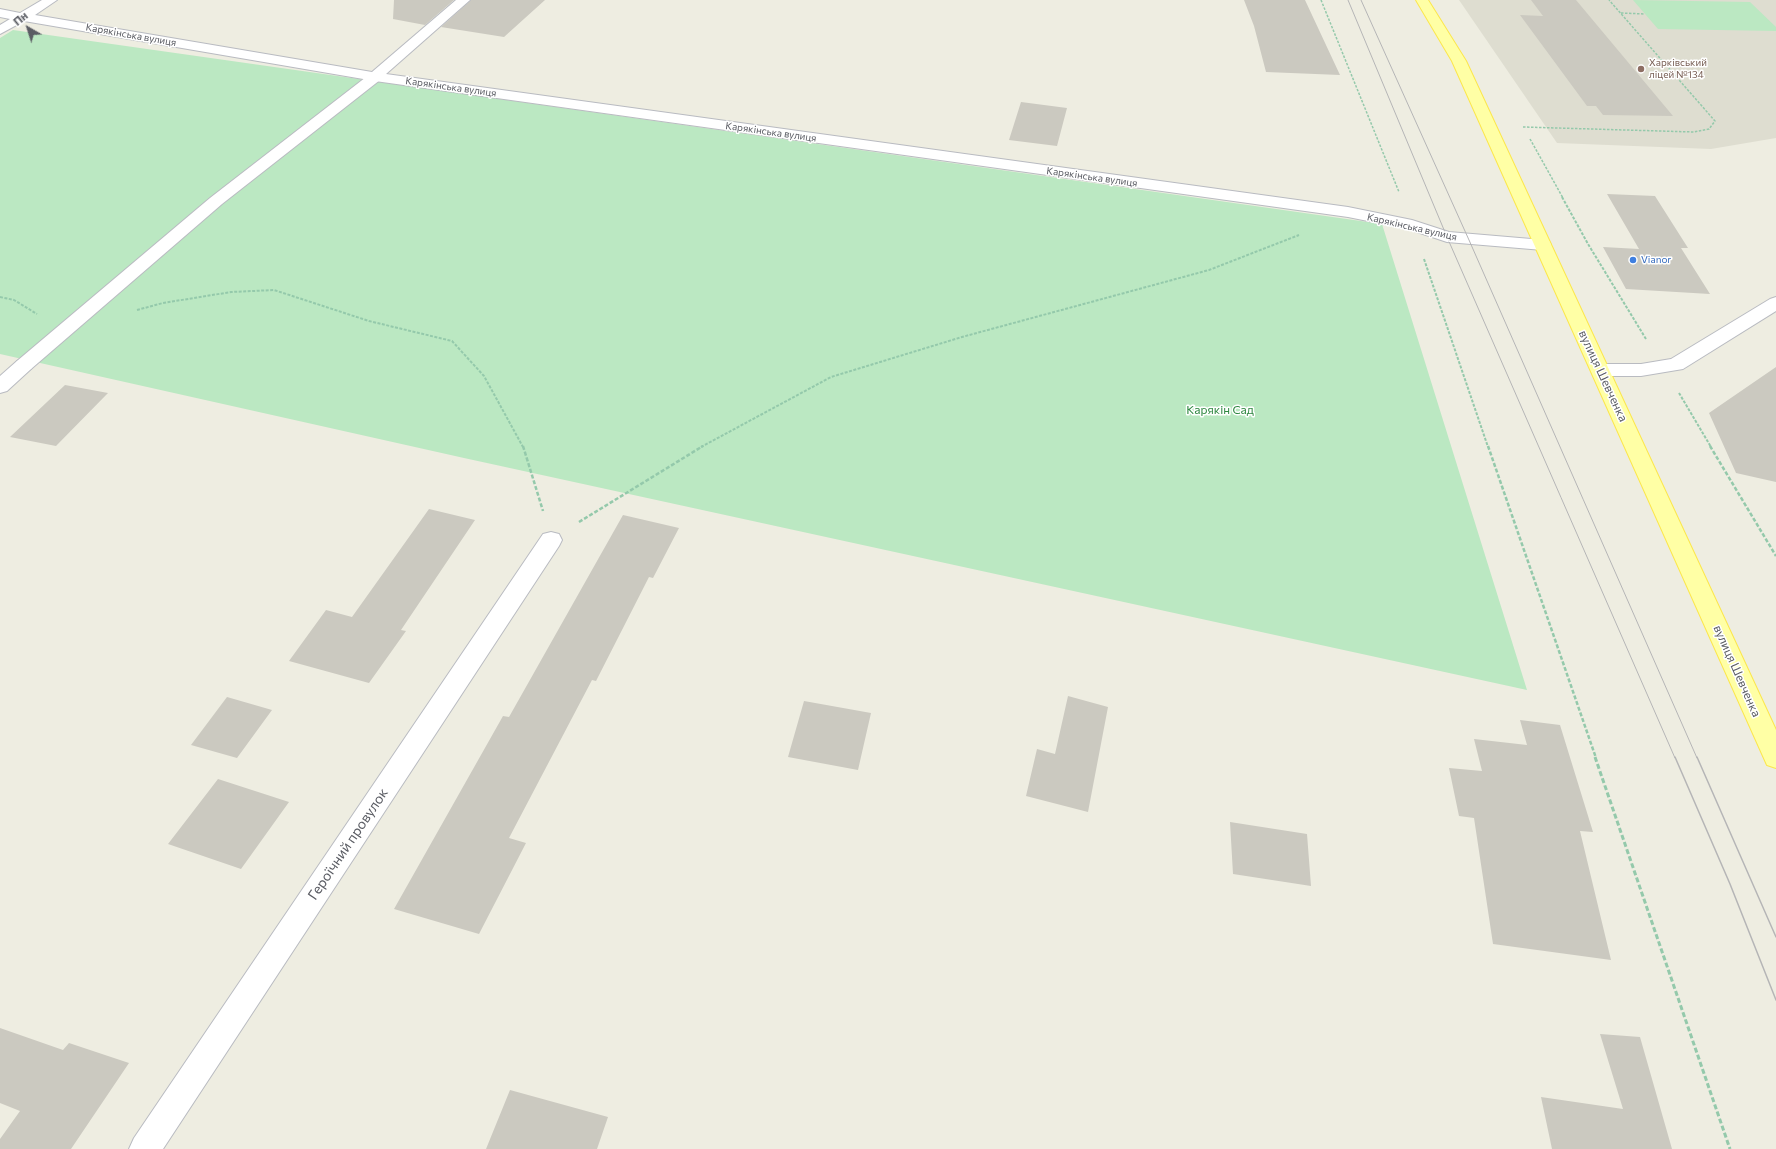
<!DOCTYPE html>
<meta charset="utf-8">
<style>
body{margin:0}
#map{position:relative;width:1776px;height:1149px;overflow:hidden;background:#eeede1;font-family:Commissioner,sans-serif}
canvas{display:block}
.north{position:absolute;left:8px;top:8px;width:40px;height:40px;-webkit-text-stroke:3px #fff;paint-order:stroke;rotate:321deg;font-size:11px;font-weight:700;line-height:16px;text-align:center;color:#5a5c63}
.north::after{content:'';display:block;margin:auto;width:14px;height:18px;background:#5a5c63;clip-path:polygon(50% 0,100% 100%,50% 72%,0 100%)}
</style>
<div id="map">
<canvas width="1776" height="1149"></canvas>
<div class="north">Пн</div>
</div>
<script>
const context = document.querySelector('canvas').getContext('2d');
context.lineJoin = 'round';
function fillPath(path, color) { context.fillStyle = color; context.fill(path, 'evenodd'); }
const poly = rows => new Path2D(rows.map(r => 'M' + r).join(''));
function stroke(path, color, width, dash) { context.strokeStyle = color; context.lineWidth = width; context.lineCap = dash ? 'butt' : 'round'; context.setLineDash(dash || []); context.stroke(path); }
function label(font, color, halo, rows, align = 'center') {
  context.font = font + ' Commissioner,sans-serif'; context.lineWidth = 3; context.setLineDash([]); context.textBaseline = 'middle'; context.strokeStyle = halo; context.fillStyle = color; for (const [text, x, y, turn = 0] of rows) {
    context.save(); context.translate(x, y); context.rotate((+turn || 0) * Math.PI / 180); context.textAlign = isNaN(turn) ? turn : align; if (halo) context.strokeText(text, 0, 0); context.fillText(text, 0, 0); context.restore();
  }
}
const education = poly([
 [1459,0,1776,0,1776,138,1711,149,1557,143]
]);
const green = poly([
 [1633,0,1750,2,1776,27,1776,31,1658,29],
 [13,30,1382,224,1527,690,464,458,0,354,0,38]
]);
const building = poly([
 [394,0,454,0,425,25,393,19],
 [471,0,545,0,504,37,441,27],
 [1244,0,1305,0,1340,75,1266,72,1254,26],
 [1531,0,1576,0,1673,116,1603,115,1596,106,1587,106,1520,15,1543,16],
 [1021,102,1067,108,1057,146,1009,140],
 [1607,194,1655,196,1688,248,1681,248,1710,294,1626,289,1603,247,1639,249],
 [1776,367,1776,482,1736,473,1709,413],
 [65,385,108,393,56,446,10,437],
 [429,509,475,520,401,630,406,631,369,683,289,661,326,610,352,617],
 [623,515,679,528,653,578,649,577,596,681,592,680,509,838,526,843,479,934,394,909,503,716,509,717],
 [1068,696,1108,707,1088,812,1026,796,1037,749,1055,754],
 [227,697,272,710,237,758,191,745],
 [804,701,871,713,858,770,788,757],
 [1520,720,1560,725,1593,832,1580,831,1611,960,1493,944,1474,818,1459,816,1449,768,1482,771,1474,739,1527,745],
 [218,779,289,802,241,869,168,844],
 [1230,822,1307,834,1311,886,1233,874],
 [0,1028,63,1050,69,1043,129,1063,71,1149,0,1149,0,1139,20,1111,0,1103],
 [1600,1034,1640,1037,1672,1149,1552,1149,1541,1097,1623,1109],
 [510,1090,608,1117,597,1149,486,1149]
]);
const pathFar3 = poly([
 [1321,0,1399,192],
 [1621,13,1645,14],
 [1523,127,1694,132,1709,129,1715,121,1609,0],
 [1530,139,1563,198]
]);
const pathFar2 = poly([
 [1562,197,1588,244,1646,339],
 [1424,259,1488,447],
 [0,297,14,300,37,314],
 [137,310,163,303,231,292,274,290,369,321,452,341,484,376,523,447],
 [1679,393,1711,447],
 [701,447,831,377,962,337,1209,270,1299,235]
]);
const pathFar1 = poly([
 [523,446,543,511],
 [1488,446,1596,758],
 [1710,446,1776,556],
 [579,522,703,446]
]);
const path = poly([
 [1595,757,1730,1149]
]);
const service = poly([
 [375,73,380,74,382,77,380,80,222,204,31,369,24,371,17,369,15,365,17,361,210,198,370,74,375,73]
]);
const minor = poly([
 [42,0,57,0,35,15,372,72,456,0,470,0,386,74,1348,207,1412,220,1449,232,1543,240,1549,241,1551,245,1549,249,1543,250,1447,242,1408,229,1348,217,375,81,24,21,0,34,0,25,10,19,0,17,0,9,20,13,42,0],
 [1776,297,1776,311,1683,369,1641,376,1601,376,1594,375,1592,370,1594,365,1601,364,1641,364,1671,359,1770,299,1776,297],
 [24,359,31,361,33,365,31,369,7,391,0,393,0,376,17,361,24,359],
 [551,532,559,534,562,540,559,546,163,1149,129,1149,134,1138,543,534,551,532]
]);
const primary = poly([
 [1416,0,1428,0,1466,61,1776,730,1776,768,1767,765,1452,61,1416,0]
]);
const tramFar1 = poly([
 [1348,0,1447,237,1675,758],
 [1361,0,1469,240,1697,758]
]);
const tram = poly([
 [1675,757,1730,884,1776,1000],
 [1697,757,1776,937]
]);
const markers = [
 [1641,69,4,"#8d6e63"],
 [1633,260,4,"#3f7fe0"]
];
const farStreetnames = [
 ["Карякінська вулиця",131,35,10],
 ["Карякінська вулиця",451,87,8],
 ["Карякінська вулиця",771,132,8],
 ["Карякінська вулиця",1092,177,8],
 ["Карякінська вулиця",1412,227,13]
];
const farEducationnames = [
 ["Харківський",1649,63],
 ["ліцей №134",1649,75]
];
const farShopnames = [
 ["Vianor",1641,260]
];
const streetNames = [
 ["вулиця Шевченка",1603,376,65],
 ["вулиця Шевченка",1737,671,66]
];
const parkNames = [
 ["Карякін Сад",1220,410]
];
const nearStreetnames = [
 ["Героїчний провулок",348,844,-56]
];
fillPath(education, '#deddd0');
fillPath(green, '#bbe8c2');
fillPath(building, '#cbc9c0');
stroke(service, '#b9bbc1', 2);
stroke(minor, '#b9bbc1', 2);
stroke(primary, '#fce74c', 2);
stroke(pathFar3, '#94c9ab', 1.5, [2.5, 1.5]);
stroke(pathFar2, '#94c9ab', 2, [3, 1.5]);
stroke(pathFar1, '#94c9ab', 2.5, [4, 2]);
stroke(path, '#94c9ab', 3, [5, 2.5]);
fillPath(service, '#fff');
fillPath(minor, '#fff');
fillPath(primary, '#ffffa5');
stroke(tramFar1, '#b5b5b6', 1);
stroke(tram, '#b5b5b6', 1.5);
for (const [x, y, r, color] of markers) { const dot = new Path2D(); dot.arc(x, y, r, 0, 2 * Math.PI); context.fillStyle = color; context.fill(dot); stroke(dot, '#fff', 1.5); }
label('10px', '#5a5c63', '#fff', farStreetnames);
label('10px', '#785e54', '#fff', farEducationnames, 'left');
label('10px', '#366cbe', '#fff', farShopnames, 'left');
label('12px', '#5a5c63', '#fff', streetNames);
label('12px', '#2e8740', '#fff', parkNames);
label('14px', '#5a5c63', '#fff', nearStreetnames);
</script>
